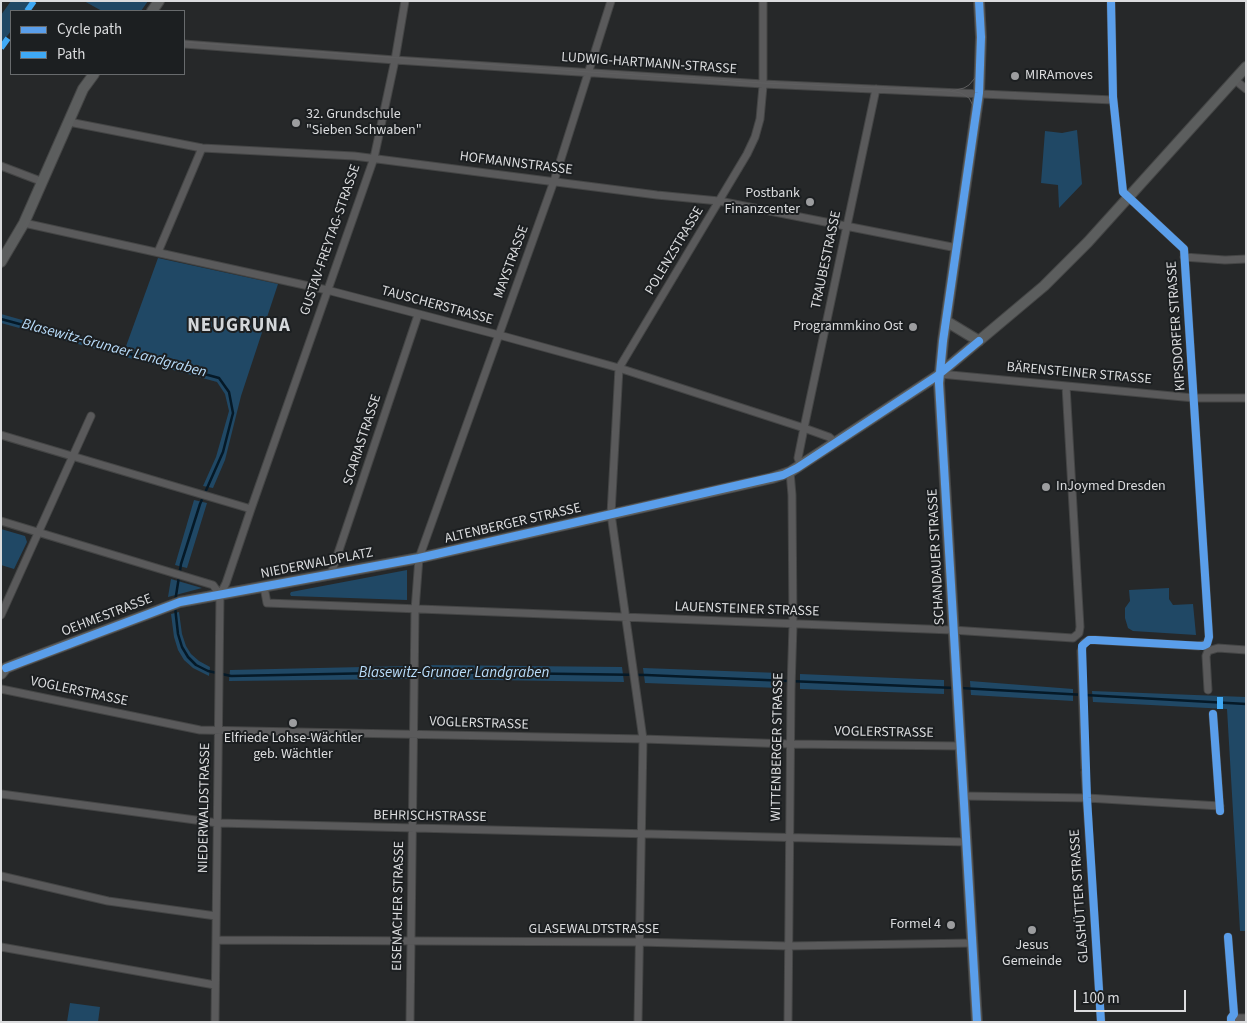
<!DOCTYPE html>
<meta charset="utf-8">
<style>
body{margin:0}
#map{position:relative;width:1247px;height:1023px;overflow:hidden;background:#262829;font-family:"Source Sans 3",sans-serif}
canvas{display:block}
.frame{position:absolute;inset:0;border:2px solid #dbdcde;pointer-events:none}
.legend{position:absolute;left:10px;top:10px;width:175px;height:65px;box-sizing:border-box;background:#1c1f21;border:1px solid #686b6d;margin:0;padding:6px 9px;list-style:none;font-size:15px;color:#dbdcde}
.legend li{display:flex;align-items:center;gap:10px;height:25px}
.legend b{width:25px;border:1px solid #686b6d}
.scale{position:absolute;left:1074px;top:990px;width:112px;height:22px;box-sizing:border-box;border:2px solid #dbdcde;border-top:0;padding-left:6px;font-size:15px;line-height:18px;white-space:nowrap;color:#dbdcde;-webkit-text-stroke:4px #1c1f21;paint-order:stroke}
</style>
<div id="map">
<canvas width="1247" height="1023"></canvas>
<div class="frame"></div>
<ul class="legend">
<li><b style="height:6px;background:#5a9eea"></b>Cycle path</li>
<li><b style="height:6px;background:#3fa9f5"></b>Path</li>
</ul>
<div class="scale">100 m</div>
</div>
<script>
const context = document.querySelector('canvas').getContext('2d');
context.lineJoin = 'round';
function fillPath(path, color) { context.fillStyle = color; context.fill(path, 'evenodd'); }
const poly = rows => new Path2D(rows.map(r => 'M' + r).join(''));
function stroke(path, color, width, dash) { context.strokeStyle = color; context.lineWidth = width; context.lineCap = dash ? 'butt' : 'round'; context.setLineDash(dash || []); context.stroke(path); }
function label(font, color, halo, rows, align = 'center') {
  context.font = font + ' "Source Sans 3",sans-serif'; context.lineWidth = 4; context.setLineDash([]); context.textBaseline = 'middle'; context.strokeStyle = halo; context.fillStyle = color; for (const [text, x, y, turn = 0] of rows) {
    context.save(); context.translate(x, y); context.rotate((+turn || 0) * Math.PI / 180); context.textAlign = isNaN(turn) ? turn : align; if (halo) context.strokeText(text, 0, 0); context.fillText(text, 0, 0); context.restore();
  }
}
const green = poly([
 [11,1,31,1,24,11,11,11,11,31,1,44,1,15],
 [84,1,148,1,141,11,102,11],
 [1077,130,1082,184,1059,208,1058,185,1041,183,1045,131,1062,133],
 [158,258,278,284,241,396,225,460,213,488,203,486,216,457,229,411,225,394,217,382,1,323,1,314,125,349],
 [194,500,207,503,187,568,175,565],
 [1,529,25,536,27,542,14,569,1,565],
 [407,570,407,600,291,596,290,594,291,592],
 [171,579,202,588,168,597],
 [1169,588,1169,599,1173,605,1193,604,1196,635,1133,631,1128,628,1125,618,1125,608,1130,601,1129,590],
 [179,612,182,634,186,646,191,654,199,661,210,667,209,676,193,668,184,660,178,650,174,637,171,614],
 [426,665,622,667,624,682,426,679],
 [407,666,407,679,229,681,230,670],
 [643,668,780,673,780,688,645,683],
 [800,674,944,680,944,694,800,689],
 [970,681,1073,689,1073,701,971,695],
 [1092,691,1246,697,1246,931,1240,931,1227,709,1093,702],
 [70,1003,100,1007,98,1022,67,1022]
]);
const stream = poly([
 [1,319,219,378,229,392,233,413,223,452,200,504,181,564,175,602],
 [175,607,178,634,182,647,188,657,196,665,208,671,231,676,429,672,646,675,955,688],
 [960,688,1246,704]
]);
const minor = poly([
 [184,44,395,60,763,84,1113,100],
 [1235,80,1246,89],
 [69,122,202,148,354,156,657,195,719,201,957,248],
 [1,166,43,182],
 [24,223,327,290,499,335,619,368,804,428,829,437,835,442],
 [158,252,202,148],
 [1184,257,1225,260,1246,259],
 [940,374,1194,398,1246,398],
 [1,435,251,509],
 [801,466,798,458,804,428,876,89],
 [1,521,213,585,220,595],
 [331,574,418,315],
 [264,587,267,603,952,630,1073,638,1079,633,1080,627,1066,386],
 [220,595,226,583,251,509,374,158,395,60,405,1],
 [1,615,91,416],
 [1,689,200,730,643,739,790,744,961,746],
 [1208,690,1206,656,1208,651,1218,648,1246,650],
 [1213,714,1220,811],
 [1085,768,1081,651,1084,643,1089,640,1095,640,1198,646,1207,644,1209,637,1184,249,1123,192,1113,97,1111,1],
 [1085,772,1101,1022],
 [1,794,218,823,966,842],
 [964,796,1087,798,1220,806],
 [1,876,108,901,216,916],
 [1228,937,1234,1014,1231,1018,1231,1022],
 [216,940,638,942,789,946,973,943],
 [1,947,215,985],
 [1231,1018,1246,1018],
 [215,1022,220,595],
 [410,1022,415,610,419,558,554,181,611,1],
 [638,1022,643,739,611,514,619,368,747,154,755,137,760,119,763,86,763,1],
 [788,1022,791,689,793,625,792,495,790,472]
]);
const secondary = poly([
 [152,11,159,1],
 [1,262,24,223,83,89,94,74],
 [946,321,979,341],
 [1,674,6,668,21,662,180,602,419,558,772,478,790,472,937,376,1044,286,1088,242,1246,67],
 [977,1022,939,383,943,341,979,93,981,37,979,1]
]);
const tram = poly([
 [184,42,589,72,763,83,949,91,961,93,969,98,976,111],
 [952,91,964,88,969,85,975,78,977,71],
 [1,267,26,224,45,183,84,90,96,74],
 [975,1022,937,376,941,341,978,93,980,34,977,1]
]);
const quiet = poly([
 [27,11,34,1],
 [1,48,11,34],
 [1220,697,1220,709]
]);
const cycleway = poly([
 [6,668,180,602,419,558,783,475,797,468,937,376,979,341],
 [1213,714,1220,811],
 [1228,937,1234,1014,1231,1018,1231,1022],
 [977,1022,939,383,943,341,979,93,981,37,979,1],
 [1101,1022,1087,798,1082,646,1089,640,1095,640,1203,646,1207,644,1209,637,1184,249,1123,192,1113,97,1111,1]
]);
const markers = [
 [1015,76,5,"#9c9d9f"],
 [296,123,5,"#9c9d9f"],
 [810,202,5,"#9c9d9f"],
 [913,327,5,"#9c9d9f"],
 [1046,487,5,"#9c9d9f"],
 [293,723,5,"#9c9d9f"],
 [951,925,5,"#9c9d9f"],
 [1032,930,5,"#9c9d9f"]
];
const streetNames = [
 ["LUDWIG-HARTMANN-STRASSE",649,64,4],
 ["HOFMANNSTRASSE",516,164,7],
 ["GUSTAV-FREYTAG-STRASSE",331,240,-71],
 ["POLENZSTRASSE",675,251,-59],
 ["TRAUBESTRASSE",827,260,-78],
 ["MAYSTRASSE",512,262,-70],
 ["TAUSCHERSTRASSE",437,306,15],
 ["KIPSDORFER STRASSE",1177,326,-94],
 ["BÄRENSTEINER STRASSE",1079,374,5],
 ["SCARIASTRASSE",363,440,-72],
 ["ALTENBERGER STRASSE",513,524,-13],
 ["SCHANDAUER STRASSE",937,557,-93],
 ["NIEDERWALDPLATZ",317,564,-11],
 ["LAUENSTEINER STRASSE",747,610,2],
 ["OEHMESTRASSE",107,616,-21],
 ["VOGLERSTRASSE",79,692,12],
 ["VOGLERSTRASSE",479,724,2],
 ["VOGLERSTRASSE",884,733,1],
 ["WITTENBERGER STRASSE",778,747,-89],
 ["NIEDERWALDSTRASSE",205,808,-89],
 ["BEHRISCHSTRASSE",430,817,1],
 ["GLASHÜTTER STRASSE",1080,896,-94],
 ["EISENACHER STRASSE",399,906,-89],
 ["GLASEWALDTSTRASSE",594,930]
];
const poiNames = [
 ["MIRAmoves",1025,76],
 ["32. Grundschule",306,115],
 ["\"Sieben Schwaben\"",306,131],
 ["Postbank",800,194,"right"],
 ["Finanzcenter",800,210,"right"],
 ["Programmkino Ost",903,327,"right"],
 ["InJoymed Dresden",1056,487],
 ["Elfriede Lohse-Wächtler",293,739,"center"],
 ["geb. Wächtler",293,755,"center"],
 ["Formel 4",941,925,"right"],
 ["Jesus",1032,946,"center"],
 ["Gemeinde",1032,962,"center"]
];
const waterNames = [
 ["Blasewitz‐Grunaer Landgraben",114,349,15],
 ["Blasewitz‐Grunaer Landgraben",454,674]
];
const districtNames = [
 ["NEUGRUNA",239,327]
];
fillPath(green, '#204865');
stroke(stream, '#051927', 2.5);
stroke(minor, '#444545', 9);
stroke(secondary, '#444545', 12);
stroke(minor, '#5a5a5b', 7);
stroke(secondary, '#5c5e5e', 10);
stroke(tram, '#5f5f60', 1);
stroke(quiet, '#3fa9f5', 6, [12, 6]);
stroke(cycleway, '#5a9eea', 8);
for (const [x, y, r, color] of markers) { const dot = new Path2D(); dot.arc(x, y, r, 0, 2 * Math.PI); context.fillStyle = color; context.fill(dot); stroke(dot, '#1c1f21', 2); }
label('14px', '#dbdcde', '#1c1f21', streetNames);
label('14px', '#dbdcde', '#1c1f21', poiNames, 'left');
label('italic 15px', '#b9ddfb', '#1c1f21', waterNames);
context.letterSpacing = '1px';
label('bold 19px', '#d4d7da', '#1c1f21', districtNames);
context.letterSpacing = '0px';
</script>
